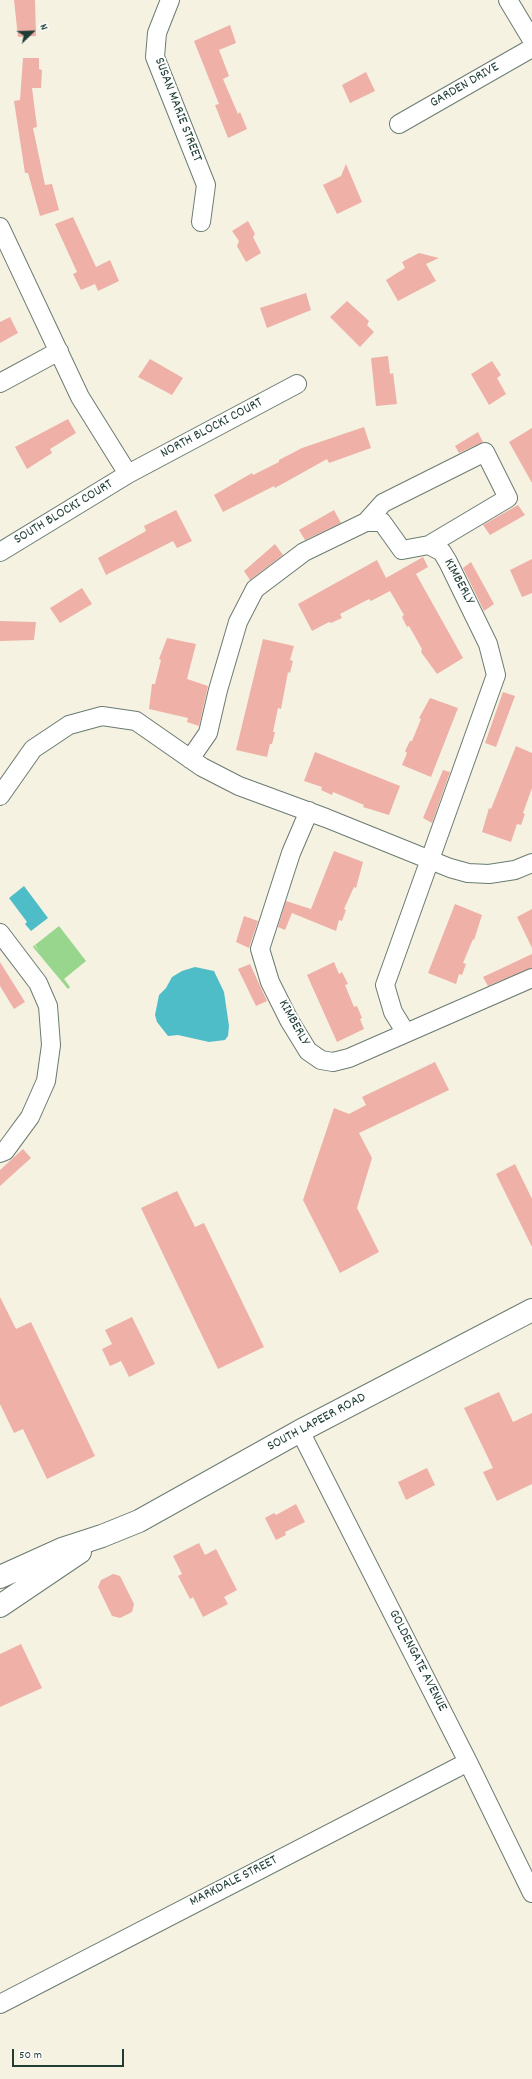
<!DOCTYPE html>
<style>
body{margin:0}
#map{position:relative;width:532px;height:2079px;overflow:hidden;background:#f5f2e2;font-family:Dekko,sans-serif}
canvas{display:block}
.north{position:absolute;left:12px;top:12px;width:40px;height:40px;-webkit-text-stroke:3px #fff;paint-order:stroke;rotate:67deg;font-size:11px;font-weight:700;line-height:16px;text-align:center;color:#1f3d34}
.north::after{content:'';display:block;margin:auto;width:14px;height:18px;background:#1f3d34;clip-path:polygon(50% 0,100% 100%,50% 72%,0 100%)}
.scale{position:absolute;left:12px;top:2049px;width:112px;height:18px;box-sizing:border-box;border:2px solid #1f3d34;border-top:0;padding-left:5px;font-size:12px;line-height:14px;white-space:nowrap;color:#1f3d34;-webkit-text-stroke:3px #fff;paint-order:stroke}
</style>
<div id="map">
<canvas width="532" height="2079"></canvas>
<div class="north">N</div>
<div class="scale">50 m</div>
</div>
<script>
const context = document.querySelector('canvas').getContext('2d');
context.lineJoin = 'round';
function fillPath(path, color) { context.fillStyle = color; context.fill(path, 'evenodd'); }
const poly = rows => new Path2D(rows.map(r => 'M' + r).join(''));
function stroke(path, color, width, dash) { context.strokeStyle = color; context.lineWidth = width; context.lineCap = dash ? 'butt' : 'round'; context.setLineDash(dash || []); context.stroke(path); }
function label(font, color, halo, rows, align = 'center') {
  context.font = font + ' Dekko,sans-serif'; context.lineWidth = 4; context.setLineDash([]); context.textBaseline = 'middle'; context.strokeStyle = halo; context.fillStyle = color; for (const [text, x, y, turn = 0] of rows) {
    context.save(); context.translate(x, y); context.rotate((+turn || 0) * Math.PI / 180); context.textAlign = isNaN(turn) ? turn : align; if (halo) context.strokeText(text, 0, 0); context.fillText(text, 0, 0); context.restore();
  }
}
const green = poly([
 [59,926,86,961,64,979,70,987,68,989,33,947,34,945,39,951,35,945]
]);
const water = poly([
 [24,886,48,918,31,931,25,924,27,922,9,898],
 [195,967,214,971,224,992,229,1026,228,1036,225,1040,209,1042,178,1035,168,1036,157,1022,155,1015,159,995,166,988,172,977,182,971]
]);
const building = poly([
 [14,0,35,0,36,36,18,37],
 [230,25,236,43,219,50,229,76,223,79,238,114,240,112,247,129,228,138,215,105,219,104,194,41],
 [23,58,39,58,39,69,42,70,41,88,32,88,37,127,33,128,45,185,52,184,59,210,40,216,28,173,25,173,14,101,20,100],
 [366,72,375,91,350,103,342,85],
 [346,164,362,202,337,214,323,185,341,176],
 [73,217,96,267,110,260,119,281,98,291,95,284,81,290,73,274,77,272,55,224],
 [248,221,255,234,253,237,261,253,246,262,237,246,239,241,232,231],
 [419,253,439,258,426,264,436,281,398,301,386,280,405,268,402,262],
 [306,293,311,310,267,328,260,308],
 [347,301,369,321,367,325,374,332,360,347,330,317],
 [10,317,18,333,0,343,0,322],
 [388,356,390,374,393,373,397,404,376,406,371,358],
 [150,359,183,378,172,395,138,377],
 [492,361,501,375,497,378,506,394,489,405,471,374],
 [68,419,76,433,50,449,52,453,27,469,15,447],
 [364,427,371,448,329,463,327,459,275,488,274,486,223,512,214,495,252,473,253,475,279,462,279,460,302,448],
 [532,428,532,483,509,442],
 [478,432,483,442,459,453,455,446],
 [518,505,525,515,490,535,483,525],
 [176,510,192,541,177,548,173,541,106,575,98,558,146,531,144,526],
 [334,510,341,523,305,540,299,530],
 [275,544,283,555,250,580,244,571],
 [423,557,428,567,416,574,463,658,437,674,421,652,422,649,409,626,407,627,402,617,404,615,390,591,371,601,369,599,340,614,342,618,331,623,329,622,312,631,298,604,377,560,386,578],
 [532,559,532,593,522,597,510,570],
 [471,562,494,604,484,611,463,568],
 [82,588,92,604,60,623,50,608],
 [0,621,36,622,34,640,0,641],
 [167,638,196,644,187,679,208,686,199,726,187,722,188,718,149,709,152,684,155,684,161,660,159,659],
 [263,639,294,646,290,660,293,661,290,673,288,672,281,709,278,708,273,732,275,732,272,744,270,744,267,757,236,750],
 [503,692,515,696,496,747,485,743],
 [430,698,458,708,431,777,402,765,407,753,405,751,410,741,412,741,421,719,419,718],
 [516,746,532,753,532,788,523,813,525,814,521,825,517,824,511,842,482,832,489,808,491,809],
 [315,752,400,786,389,815,363,807,364,805,333,792,332,795,321,790,322,787,304,781],
 [443,770,450,772,432,823,423,818],
 [334,851,363,862,356,888,354,887,344,909,346,910,342,921,339,920,336,931,292,913,285,930,278,927,286,901,311,909],
 [455,904,482,915,474,940,473,939,463,963,466,964,462,975,459,974,456,984,428,973],
 [532,909,532,948,517,917],
 [244,916,258,921,249,948,236,942],
 [532,954,532,968,488,986,483,977],
 [0,962,25,1002,14,1009,0,986],
 [334,962,339,974,342,972,348,984,345,985,354,1007,357,1006,362,1018,360,1019,364,1029,337,1042,307,975],
 [250,964,267,1001,256,1006,238,969],
 [435,1062,449,1090,359,1133,372,1158,357,1208,379,1252,340,1273,303,1200,334,1108,349,1114,366,1105,362,1097],
 [23,1149,31,1158,0,1186,0,1170],
 [515,1164,532,1199,532,1247,496,1174],
 [177,1191,195,1227,204,1223,264,1347,218,1369,141,1208],
 [0,1297,16,1329,31,1322,95,1456,47,1479,23,1429,14,1433,0,1404],
 [132,1317,155,1364,129,1377,121,1361,110,1366,102,1349,112,1344,105,1330],
 [499,1392,513,1422,532,1413,532,1484,497,1501,483,1472,493,1468,464,1408],
 [427,1468,435,1485,406,1500,398,1482],
 [296,1504,305,1522,285,1532,286,1535,276,1540,265,1518,274,1513,276,1515],
 [199,1543,205,1555,216,1549,237,1590,224,1597,228,1604,203,1617,193,1597,190,1599,178,1576,182,1574,173,1556],
 [113,1574,120,1576,134,1604,132,1612,120,1618,112,1616,98,1587,101,1580],
 [21,1644,42,1688,0,1707,0,1654]
]);
const minor = poly([
 [170,0,157,33,155,57,206,185,201,222],
 [508,0,532,40],
 [399,124,532,48],
 [0,227,80,397,128,474],
 [0,383,59,351],
 [366,522,383,503,485,452,508,498,429,545],
 [0,552,128,474,297,384],
 [190,759,208,733,218,690,238,622,255,589,304,552,366,522,382,522,402,550,429,545,442,552,448,562,488,644,496,675,385,985,393,1012,406,1033],
 [0,796,33,749,69,725,102,716,136,721,202,767,239,786,326,818,450,868,468,873,489,874,515,870,532,863],
 [309,811,291,853,260,949,270,982,289,1020,308,1051,321,1060,333,1062,349,1058,532,978],
 [0,933,38,983,48,1006,51,1045,46,1081,30,1117,5,1151,0,1153],
 [300,1431,468,1762,532,1893],
 [0,2004,468,1762]
]);
const major = poly([
 [0,1577,62,1549,102,1536,139,1521,300,1431,532,1310],
 [0,1606,80,1552]
]);
const streetNames = [
 ["GARDEN DRIVE",465,86,-30],
 ["SUSAN MARIE STREET",177,110,69],
 ["NORTH BLOCKI COURT",212,429,-28],
 ["SOUTH BLOCKI COURT",64,513,-31],
 ["KIMBERLY",458,582,62],
 ["KIMBERLY",293,1023,61],
 ["SOUTH LAPEER ROAD",317,1423,-28],
 ["GOLDENGATE AVENUE",417,1661,63],
 ["MARKDALE STREET",234,1882,-27]
];
fillPath(green, '#97d68c');
fillPath(water, '#4fbdc7');
fillPath(building, '#efb0a7');
stroke(minor, '#6a7c71', 20);
stroke(major, '#6a7c71', 24);
stroke(minor, '#fff', 18);
stroke(major, '#fff', 22);
label('14px', '#1f3d34', '#fff', streetNames);
</script>
